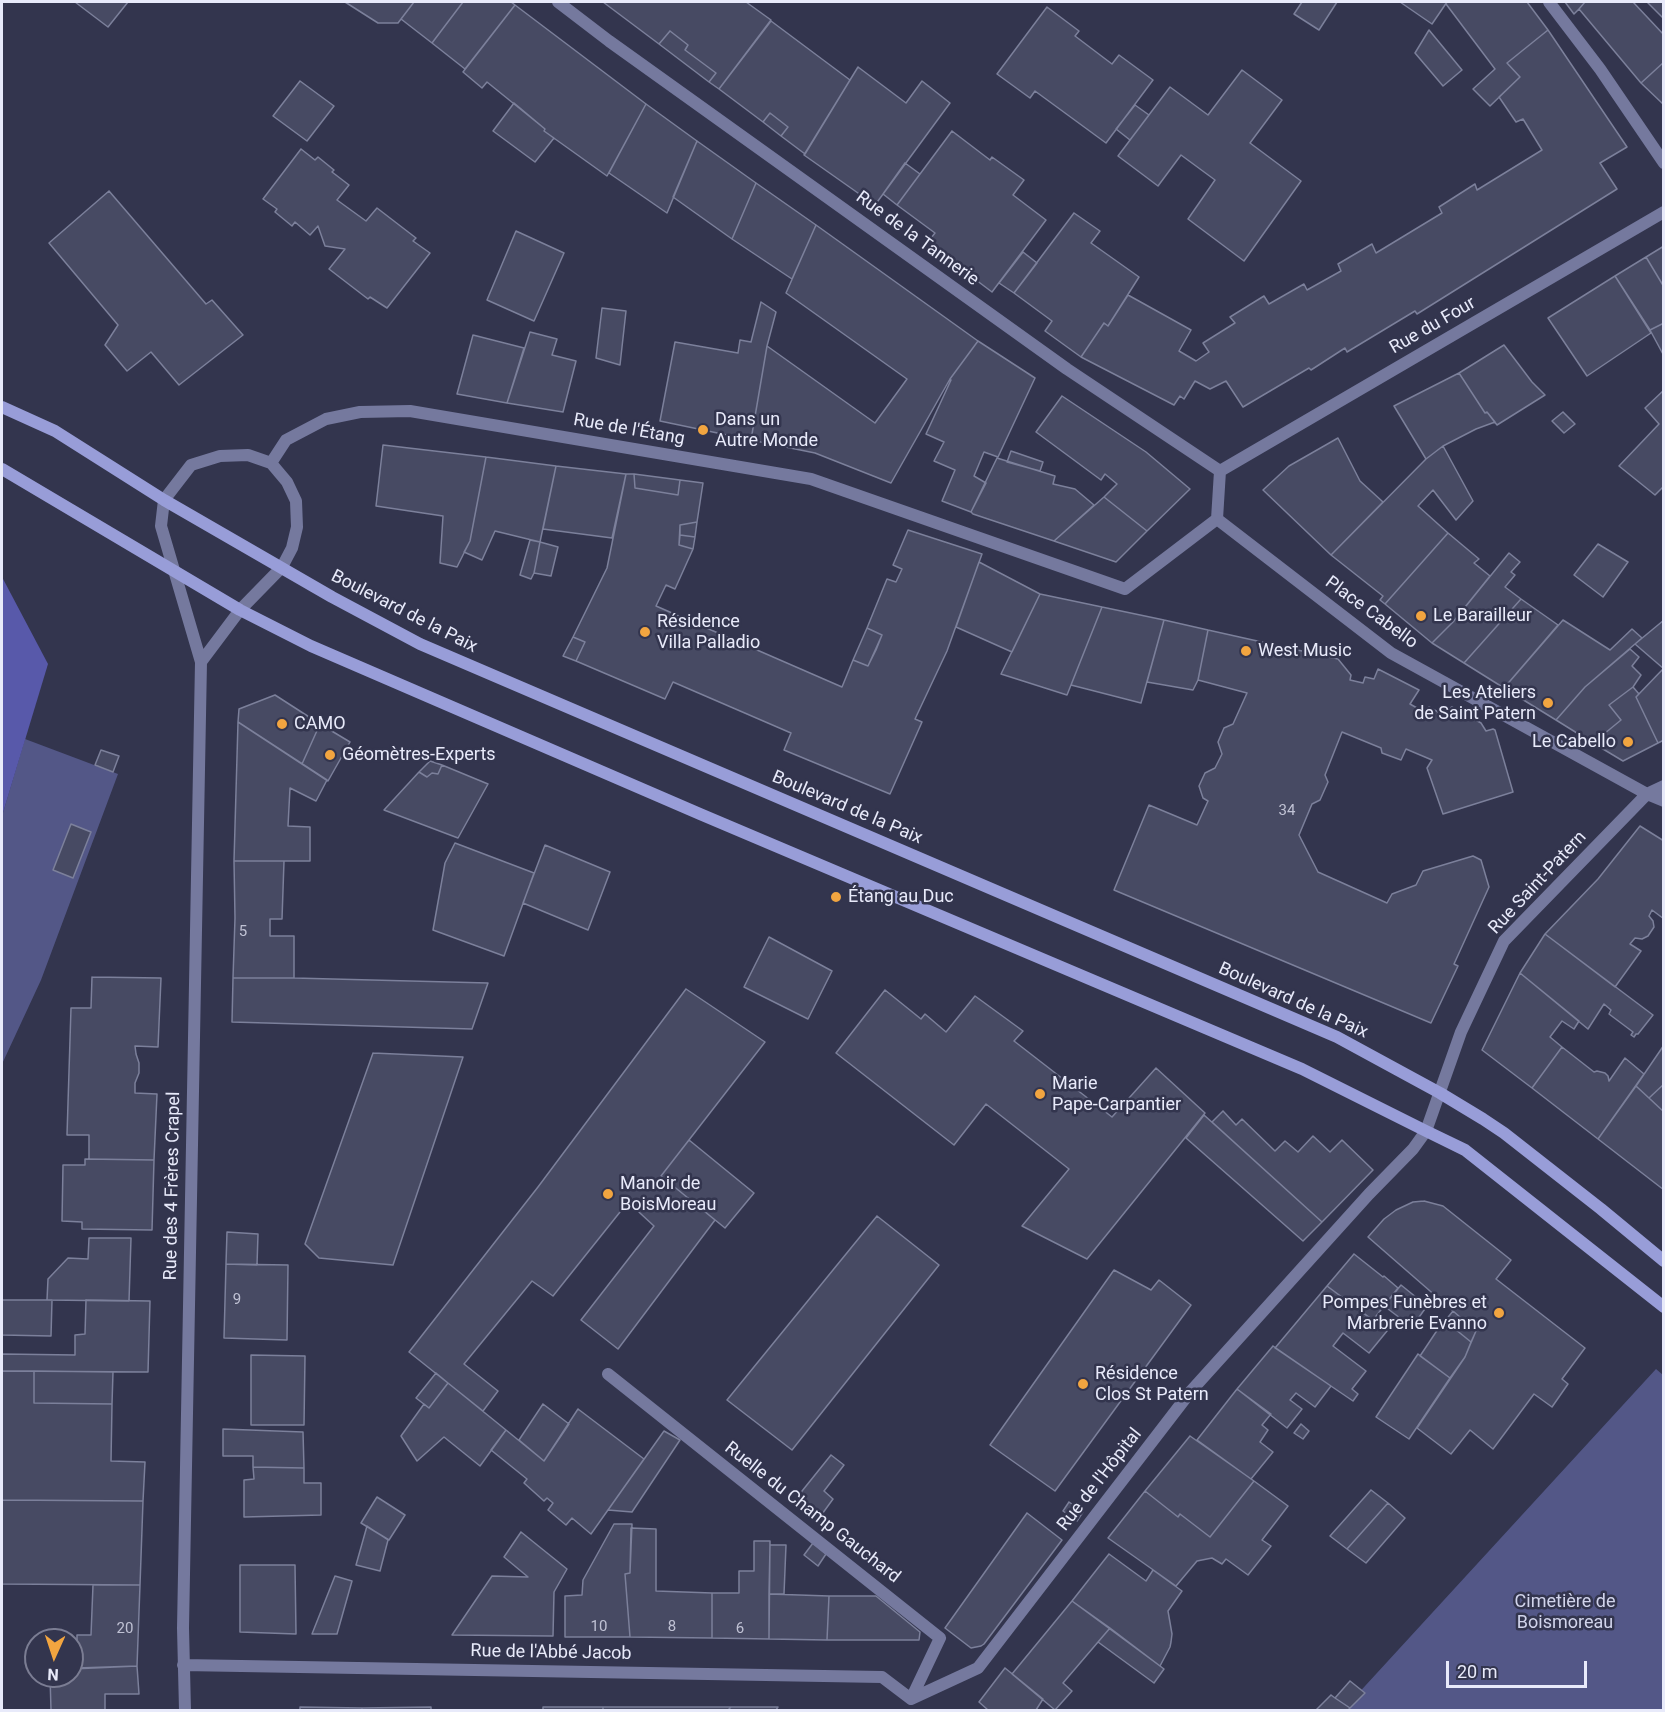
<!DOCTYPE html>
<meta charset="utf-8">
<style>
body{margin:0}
#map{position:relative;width:1665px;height:1712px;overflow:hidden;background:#33354e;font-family:Roboto,sans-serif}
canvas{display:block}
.frame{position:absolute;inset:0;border:3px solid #e8eafa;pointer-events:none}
.north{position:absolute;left:24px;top:1628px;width:60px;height:60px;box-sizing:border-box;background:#33354e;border:2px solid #7b7d93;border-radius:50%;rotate:183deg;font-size:16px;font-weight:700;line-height:24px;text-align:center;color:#e8eafa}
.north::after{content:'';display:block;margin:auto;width:21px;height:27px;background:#f2a540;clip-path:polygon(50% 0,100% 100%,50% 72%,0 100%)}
.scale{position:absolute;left:1446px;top:1661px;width:141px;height:27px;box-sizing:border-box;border:3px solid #e8eafa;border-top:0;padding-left:8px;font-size:18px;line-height:21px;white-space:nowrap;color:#e8eafa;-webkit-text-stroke:4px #33354e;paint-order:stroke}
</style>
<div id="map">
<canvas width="1665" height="1712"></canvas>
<div class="frame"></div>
<div class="north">N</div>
<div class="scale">20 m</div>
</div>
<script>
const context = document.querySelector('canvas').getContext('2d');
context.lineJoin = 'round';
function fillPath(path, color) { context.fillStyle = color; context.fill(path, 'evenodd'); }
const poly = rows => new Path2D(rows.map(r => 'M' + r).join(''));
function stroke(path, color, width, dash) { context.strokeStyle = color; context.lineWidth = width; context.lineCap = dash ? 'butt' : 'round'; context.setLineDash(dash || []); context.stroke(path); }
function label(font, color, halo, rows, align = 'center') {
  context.font = font + ' Roboto,sans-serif'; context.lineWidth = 5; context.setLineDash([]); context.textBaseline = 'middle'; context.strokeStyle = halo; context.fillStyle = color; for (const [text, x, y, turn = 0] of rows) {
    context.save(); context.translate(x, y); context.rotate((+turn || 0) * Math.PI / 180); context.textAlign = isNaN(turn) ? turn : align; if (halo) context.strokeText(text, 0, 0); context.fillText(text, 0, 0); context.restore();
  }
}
const green = poly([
 [25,739,118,774,41,980,2,1064,2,816],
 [1656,1369,1663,1375,1663,1710,1343,1710]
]);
const water = poly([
 [2,577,48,664,2,816]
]);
const building = poly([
 [75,2,128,2,108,27,75,2],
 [345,2,414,2,398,23,378,23,345,2],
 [414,2,463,2,432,43,401,19,414,2],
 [463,2,511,2,515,5,465,69,432,43,463,2],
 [603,2,746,2,771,20,719,89,709,82,716,73,685,50,688,45,670,31,659,44,603,2],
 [1302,2,1337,2,1319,30,1294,14,1302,2],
 [1400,2,1447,2,1432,24,1400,2],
 [1447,2,1527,2,1548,30,1507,63,1520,77,1490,106,1473,89,1495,69,1446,4,1447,2],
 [1565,2,1585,2,1579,9,1574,14,1565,2],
 [1585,2,1633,2,1664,35,1664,62,1641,83,1579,9,1585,2],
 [1647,2,1664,2,1664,19,1647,2],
 [515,5,646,104,607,176,544,131,545,129,487,82,482,88,463,72,515,5],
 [1047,7,1079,31,1075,36,1112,64,1119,55,1153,80,1106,143,1035,91,1030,98,997,74,1047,7],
 [771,21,850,80,805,154,781,136,788,127,770,113,763,122,719,89,771,21],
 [1429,30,1462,70,1443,86,1415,53,1429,30],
 [1548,30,1627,147,1600,163,1617,189,1417,314,1415,311,1347,352,1345,348,1311,370,1309,368,1243,407,1226,381,1210,389,1195,381,1184,399,1180,396,1174,405,1081,357,1104,323,1108,326,1128,295,1191,330,1179,351,1196,361,1209,352,1203,343,1235,323,1230,317,1264,296,1269,304,1304,284,1307,290,1341,271,1338,264,1372,244,1376,253,1442,213,1439,207,1475,184,1477,190,1542,150,1523,119,1516,122,1499,97,1520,77,1507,63,1548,30],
 [670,31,688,45,685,50,716,73,709,82,659,44,670,31],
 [1664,62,1664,105,1641,83,1664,62],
 [858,67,906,103,922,81,950,103,875,205,804,155,858,67],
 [1242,70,1282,100,1250,143,1301,181,1244,261,1188,219,1215,180,1181,155,1158,186,1118,156,1170,87,1208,115,1242,70],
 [300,81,334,106,307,141,273,116,300,81],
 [514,103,545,129,544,131,554,138,535,162,493,131,514,103],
 [646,104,697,141,667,213,609,173,646,104],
 [1135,105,1149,115,1130,140,1116,129,1135,105],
 [770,113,788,127,781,136,763,122,770,113],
 [952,131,990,160,992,157,1024,180,1013,195,1046,220,992,292,927,243,935,233,897,205,952,131],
 [697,141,756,183,732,239,673,197,697,141],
 [301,149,315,160,318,157,334,170,332,172,349,185,337,200,366,221,377,208,416,238,413,241,430,253,387,308,370,297,368,299,329,269,345,249,325,246,318,226,310,235,295,222,292,226,275,212,277,209,263,199,301,149],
 [905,163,920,174,897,205,883,194,905,163],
 [756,183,816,225,792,279,732,239,756,183],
 [109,191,206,304,212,300,243,335,179,385,151,352,127,371,105,345,118,325,49,243,109,191],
 [1074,213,1100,231,1091,243,1139,277,1108,326,1104,323,1081,357,1045,331,1052,321,1014,293,1074,213],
 [816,225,978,341,950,379,891,483,815,453,751,440,767,346,875,423,907,379,786,293,816,225],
 [516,231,564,253,534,321,487,300,516,231],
 [1664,246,1664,287,1646,257,1664,246],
 [1023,252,1037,263,1014,293,999,283,1023,252],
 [1646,257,1664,287,1664,323,1650,330,1615,276,1646,257],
 [1615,276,1651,333,1587,376,1548,318,1615,276],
 [761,302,776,312,767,346,751,440,660,421,675,342,738,353,740,340,751,342,761,302],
 [602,308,626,311,620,365,596,358,602,308],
 [1664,323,1664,356,1650,330,1664,323],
 [530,332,557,339,552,355,576,361,563,412,507,403,530,332],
 [473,335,524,348,507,403,457,394,473,335],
 [978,341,1035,378,998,457,984,452,974,476,986,483,971,512,942,501,955,470,934,461,944,442,926,434,951,380,950,379,978,341],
 [1504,345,1532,382,1545,395,1497,425,1487,412,1485,413,1459,373,1504,345],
 [1459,373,1485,413,1487,412,1495,422,1476,429,1443,446,1426,459,1394,406,1459,373],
 [1664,390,1664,486,1655,495,1619,466,1659,424,1645,408,1664,390],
 [1062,396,1146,452,1190,489,1147,531,1104,497,1117,484,1105,474,1101,480,1036,432,1062,396],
 [1563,412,1575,424,1564,433,1552,421,1563,412],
 [1338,438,1360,481,1383,502,1331,555,1263,490,1289,466,1338,438],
 [383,445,486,457,470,541,457,567,440,563,443,516,376,506,383,445],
 [1443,446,1473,501,1456,520,1433,490,1418,506,1448,533,1385,604,1380,600,1383,596,1331,555,1426,459,1443,446],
 [1011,451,1043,462,1040,471,1007,462,1011,451],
 [486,457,556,466,540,542,495,531,482,560,464,552,470,541,486,457],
 [997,458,1055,476,1053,484,1075,489,1094,505,1054,541,973,514,971,512,997,458],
 [556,466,626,474,612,538,543,529,556,466],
 [626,474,634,474,635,488,678,495,680,480,703,483,697,522,680,525,679,545,693,549,675,589,666,585,656,606,842,687,853,660,868,666,876,650,882,635,867,628,887,579,896,582,902,569,893,565,908,530,982,554,947,651,915,719,922,722,890,794,784,750,791,733,673,682,665,699,576,661,585,642,573,637,607,568,626,474],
 [634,474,680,480,678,495,635,488,634,474],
 [1104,497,1147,531,1116,562,1054,541,1104,497],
 [697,522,695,537,680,535,680,525,697,522],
 [1448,533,1479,559,1474,563,1490,576,1453,622,1432,643,1385,604,1448,533],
 [680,535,695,537,693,549,679,545,680,535],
 [530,540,540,542,534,573,531,579,520,575,530,540],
 [540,542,558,547,551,576,534,573,540,542],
 [1598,544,1628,562,1603,597,1574,575,1598,544],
 [1509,553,1520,562,1511,572,1515,575,1505,587,1521,599,1464,663,1432,643,1453,622,1509,553],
 [979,562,1040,594,1012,652,956,627,979,562],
 [1040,594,1102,607,1067,695,1001,674,1040,594],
 [1521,599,1558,625,1504,688,1464,663,1521,599],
 [1102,607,1164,620,1141,703,1071,685,1102,607],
 [1164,620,1208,630,1198,680,1193,690,1147,682,1164,620],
 [1563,620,1610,650,1632,629,1642,638,1585,687,1556,720,1504,688,1563,620],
 [1664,620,1664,669,1635,644,1664,620],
 [867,628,882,635,868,666,853,660,867,628],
 [1208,630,1338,659,1351,675,1350,680,1363,683,1365,677,1374,679,1378,669,1419,690,1410,704,1424,712,1429,707,1440,713,1452,707,1481,723,1486,731,1493,729,1495,730,1513,792,1443,814,1427,768,1432,760,1406,749,1401,760,1382,753,1381,748,1342,732,1325,775,1328,782,1320,800,1312,804,1299,835,1318,872,1387,903,1392,894,1416,885,1423,871,1473,856,1481,860,1489,887,1454,964,1458,966,1431,1023,1114,890,1149,805,1197,825,1208,801,1203,798,1199,786,1205,773,1215,768,1222,754,1218,742,1224,728,1233,724,1247,693,1198,680,1208,630],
 [573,637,585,642,576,661,563,656,573,637],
 [1630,649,1639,657,1632,666,1641,675,1633,687,1609,705,1621,720,1593,743,1556,720,1585,687,1630,649],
 [1663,669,1664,740,1658,743,1636,697,1663,669],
 [1633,687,1639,694,1636,697,1658,743,1623,761,1593,743,1621,720,1609,705,1633,687],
 [275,695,320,724,302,764,238,722,239,709,275,695],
 [238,722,327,780,316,801,290,788,288,826,310,827,310,861,234,861,238,722],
 [320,724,350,742,328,781,302,764,320,724],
 [101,750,119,756,113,772,95,765,101,750],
 [430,761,442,765,438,774,432,773,427,777,419,772,430,761],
 [442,765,488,784,458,838,384,810,419,772,427,777,432,773,438,774,442,765],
 [71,824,91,832,73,878,53,870,71,824],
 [1640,826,1664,841,1664,919,1652,910,1649,916,1653,921,1654,927,1648,936,1642,939,1635,938,1630,944,1641,951,1615,987,1545,934,1598,879,1640,826],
 [455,843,534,873,504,956,433,930,445,863,455,843],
 [545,845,610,872,588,930,523,903,545,845],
 [234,861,284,861,282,919,270,919,270,936,294,936,294,978,233,978,235,918,234,861],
 [1545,934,1653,1015,1638,1034,1636,1034,1634,1037,1631,1035,1633,1032,1609,1014,1611,1010,1604,1004,1588,1029,1520,973,1545,934],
 [769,937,832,971,808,1019,744,987,769,937],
 [1520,973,1579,1021,1574,1029,1562,1021,1550,1037,1562,1047,1532,1088,1482,1050,1520,973],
 [92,977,161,978,158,1047,135,1046,136,1054,139,1063,139,1073,135,1083,135,1093,157,1094,154,1160,89,1159,89,1135,67,1135,71,1008,91,1008,92,977],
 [233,978,294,978,488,983,472,1029,232,1022,233,978],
 [686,989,765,1042,661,1176,715,1220,618,1349,581,1320,654,1226,628,1202,553,1296,532,1281,464,1364,498,1391,483,1411,409,1352,538,1187,686,989],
 [885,990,921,1019,925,1014,946,1032,975,996,1023,1031,1014,1041,1112,1117,1156,1068,1205,1113,1087,1259,1022,1226,1069,1169,986,1104,954,1145,836,1053,885,990],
 [1664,1045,1664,1084,1649,1098,1636,1086,1664,1045],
 [1562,1047,1594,1072,1597,1071,1605,1073,1608,1076,1609,1081,1625,1058,1644,1074,1598,1139,1532,1088,1562,1047],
 [373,1053,463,1057,393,1265,319,1258,305,1244,373,1053],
 [1664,1084,1664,1112,1649,1098,1664,1084],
 [1636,1086,1664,1112,1664,1190,1598,1139,1636,1086],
 [1223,1111,1236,1125,1242,1119,1275,1151,1285,1141,1298,1152,1313,1136,1330,1152,1342,1140,1373,1170,1322,1222,1212,1122,1223,1111],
 [1204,1115,1322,1222,1303,1241,1186,1138,1204,1115],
 [689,1140,754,1193,725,1228,661,1176,689,1140],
 [85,1159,154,1160,152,1230,82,1229,82,1222,62,1221,63,1165,85,1165,85,1159],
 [1424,1201,1443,1206,1511,1260,1496,1279,1585,1348,1562,1379,1568,1384,1552,1407,1534,1394,1493,1449,1470,1430,1451,1454,1417,1428,1465,1357,1476,1331,1368,1237,1384,1219,1396,1210,1413,1202,1424,1201],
 [877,1216,939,1265,792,1450,727,1400,877,1216],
 [227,1232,258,1234,257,1265,226,1264,227,1232],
 [89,1238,131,1238,129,1301,47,1300,48,1279,68,1258,88,1259,89,1238],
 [1354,1254,1383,1277,1384,1276,1398,1288,1373,1320,1327,1286,1354,1254],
 [226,1264,288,1265,287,1340,224,1338,226,1264],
 [1114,1270,1151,1290,1159,1280,1191,1305,1055,1491,990,1445,1114,1270],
 [1401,1285,1427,1306,1412,1327,1384,1306,1401,1285],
 [1327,1286,1387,1331,1369,1353,1343,1333,1333,1346,1366,1371,1352,1389,1358,1394,1353,1401,1275,1348,1327,1286],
 [2,1300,52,1300,51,1336,2,1335,2,1300],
 [86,1300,150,1301,148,1372,2,1371,2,1354,75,1355,75,1335,85,1334,86,1300],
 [1453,1311,1476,1331,1471,1342,1445,1321,1453,1311],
 [1444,1320,1471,1342,1465,1357,1450,1378,1420,1356,1444,1320],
 [1273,1346,1331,1386,1315,1407,1296,1393,1290,1400,1302,1409,1287,1428,1237,1389,1273,1346],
 [1418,1354,1450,1378,1409,1439,1376,1417,1418,1354],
 [251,1355,305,1356,304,1425,251,1425,251,1355],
 [2,1371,34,1371,34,1403,112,1404,111,1461,145,1462,143,1501,2,1500,2,1371],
 [34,1371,113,1372,112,1404,34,1403,34,1371],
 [436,1373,448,1383,429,1408,416,1398,436,1373],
 [448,1383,506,1430,480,1466,444,1437,417,1461,401,1436,424,1404,429,1408,448,1383],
 [1237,1389,1271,1414,1262,1425,1268,1430,1260,1442,1273,1452,1251,1479,1197,1440,1237,1389],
 [543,1404,569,1424,544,1461,519,1440,543,1404],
 [578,1409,644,1459,591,1534,572,1518,566,1525,548,1510,553,1503,547,1498,544,1501,524,1483,527,1479,491,1450,506,1430,544,1461,578,1409],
 [1301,1424,1309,1431,1303,1439,1294,1433,1301,1424],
 [223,1429,303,1432,304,1468,253,1467,253,1456,223,1456,223,1429],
 [664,1431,680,1440,632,1512,608,1510,664,1431],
 [1190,1436,1254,1481,1210,1537,1180,1514,1178,1517,1145,1491,1190,1436],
 [831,1455,844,1465,824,1491,833,1499,817,1521,794,1501,831,1455],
 [253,1467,304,1468,304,1483,321,1483,321,1515,244,1517,244,1480,254,1479,253,1467],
 [1254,1481,1288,1506,1262,1540,1271,1546,1248,1575,1226,1559,1222,1564,1212,1558,1197,1561,1176,1586,1108,1538,1145,1491,1178,1517,1180,1514,1210,1537,1254,1481],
 [1371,1490,1388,1503,1347,1549,1330,1536,1371,1490],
 [377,1497,405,1515,389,1540,361,1523,377,1497],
 [2,1500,143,1501,140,1585,2,1584,2,1500],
 [1069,1502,1083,1512,1077,1521,1063,1511,1069,1502],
 [1388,1503,1405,1518,1366,1563,1347,1549,1388,1503],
 [1027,1513,1062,1540,984,1644,981,1646,971,1648,945,1628,1027,1513],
 [614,1524,632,1524,630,1573,625,1574,630,1637,565,1637,565,1596,582,1595,583,1580,614,1524],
 [367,1526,388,1540,380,1571,356,1565,367,1526],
 [631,1528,656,1529,656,1591,712,1593,712,1638,630,1637,625,1574,630,1573,631,1528],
 [521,1532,567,1569,554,1592,553,1636,452,1635,492,1576,528,1577,504,1557,521,1532],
 [754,1541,770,1541,769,1639,712,1638,712,1593,739,1593,739,1571,754,1571,754,1541],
 [813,1543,826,1554,818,1566,804,1555,813,1543],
 [770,1545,786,1545,784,1594,769,1594,770,1545],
 [1109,1554,1146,1581,1153,1570,1182,1591,1168,1611,1172,1634,1171,1642,1170,1647,1160,1666,1072,1601,1109,1554],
 [240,1565,295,1565,296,1634,240,1632,240,1565],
 [335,1576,352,1581,337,1634,312,1634,335,1576],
 [93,1585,140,1585,137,1666,77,1668,77,1635,91,1635,93,1585],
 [769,1594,829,1596,827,1640,769,1639,769,1594],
 [829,1596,876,1596,920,1632,919,1640,827,1640,829,1596],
 [1072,1601,1110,1628,1063,1683,1072,1691,1055,1710,1012,1674,1072,1601],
 [1110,1628,1164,1669,1154,1683,1098,1642,1110,1628],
 [137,1666,139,1694,105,1694,105,1710,51,1710,50,1676,72,1676,72,1669,137,1666],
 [1005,1668,1043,1699,1036,1710,988,1710,979,1702,1005,1668],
 [1350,1681,1365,1693,1350,1708,1335,1698,1350,1681],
 [1331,1695,1335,1698,1350,1708,1348,1710,1316,1710,1331,1695],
 [300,1707,362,1708,362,1710,300,1710,300,1707],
 [431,1707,431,1710,362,1710,362,1708,431,1707],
 [543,1707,603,1707,603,1710,543,1710,543,1707],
 [603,1707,731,1707,728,1710,603,1710,603,1707],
 [731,1707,778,1707,776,1710,728,1710,731,1707]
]);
const service = poly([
 [1549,2,1600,69,1664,163]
]);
const minor = poly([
 [558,2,609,41,1067,369,1220,471,1217,519],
 [271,463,286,440,326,419,360,412,410,411,811,479,1125,589,1217,519,1391,653,1647,794,1664,801],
 [1220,471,1664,212],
 [608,1374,940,1638,911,1699],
 [183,1665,882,1677,911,1699],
 [911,1699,978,1668,1191,1391,1369,1194,1413,1149,1426,1131,1461,1032,1504,941,1647,794,1664,786],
 [185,1710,183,1628,201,662,161,526,164,500,191,465,220,456,248,455,271,463,287,482,296,501,297,527,292,548,282,567,240,610,201,662]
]);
const secondary = poly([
 [2,407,55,431,164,500,332,597,420,644,1337,1037,1440,1093,1483,1119,1504,1133,1601,1209,1664,1261],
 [2,469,240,610,311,646,700,814,1302,1069,1426,1131,1465,1150,1664,1307]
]);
const markers = [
 [703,430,6,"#f2a540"],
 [1421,616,6,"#f2a540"],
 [645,632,6,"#f2a540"],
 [1246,651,6,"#f2a540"],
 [1548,703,6,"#f2a540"],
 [282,724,6,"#f2a540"],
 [1628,742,6,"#f2a540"],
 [330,755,6,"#f2a540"],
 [836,897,6,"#f2a540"],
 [1040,1094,6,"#f2a540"],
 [608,1194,6,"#f2a540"],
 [1499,1313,6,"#f2a540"],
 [1083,1384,6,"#f2a540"]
];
const numberNames = [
 ["34",1287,811],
 ["5",243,932],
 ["9",237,1300],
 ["10",599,1627],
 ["8",672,1627],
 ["20",125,1629],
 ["6",740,1629]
];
const streetNames = [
 ["Rue de la Tannerie",917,239,36],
 ["Rue du Four",1433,326,-30],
 ["Rue de l'Étang",629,430,10],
 ["Boulevard de la Paix",404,612,27],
 ["Place Cabello",1371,613,36],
 ["Boulevard de la Paix",847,808,23],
 ["Rue Saint-Patern",1538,883,-47],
 ["Boulevard de la Paix",1293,1001,24],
 ["Rue des 4 Frères Crapel",173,1186,-89],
 ["Rue de l'Hôpital",1100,1480,-52],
 ["Ruelle du Champ Gauchard",812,1513,38],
 ["Rue de l'Abbé Jacob",551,1653,1]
];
const poiNames = [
 ["Dans un",715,420],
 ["Autre Monde",715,441],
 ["Le Barailleur",1433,616],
 ["Résidence",657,622],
 ["Villa Palladio",657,643],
 ["West Music",1258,651],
 ["Les Ateliers",1536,693,"right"],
 ["de Saint Patern",1536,714,"right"],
 ["CAMO",294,724],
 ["Le Cabello",1616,742,"right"],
 ["Géomètres-Experts",342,755],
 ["Étang au Duc",848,897],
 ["Marie",1052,1084],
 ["Pape-Carpantier",1052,1105],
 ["Manoir de",620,1184],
 ["BoisMoreau",620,1205],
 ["Pompes Funèbres et",1487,1303,"right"],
 ["Marbrerie Evanno",1487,1324,"right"],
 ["Résidence",1095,1374],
 ["Clos St Patern",1095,1395]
];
const parkNames = [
 ["Cimetière de",1565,1602],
 ["Boismoreau",1565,1623]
];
fillPath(green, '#535787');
fillPath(water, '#5859aa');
fillPath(building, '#474a63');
stroke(building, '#7c809b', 1.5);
stroke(service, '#75799e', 12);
stroke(minor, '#75799e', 12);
stroke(secondary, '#989dd8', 12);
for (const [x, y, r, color] of markers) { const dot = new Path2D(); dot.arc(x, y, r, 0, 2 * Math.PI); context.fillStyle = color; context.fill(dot); stroke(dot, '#33354e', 2); }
label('15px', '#c0c2d4', null, numberNames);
label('18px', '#e8eafa', '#33354e', streetNames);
label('18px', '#e8eafa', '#33354e', poiNames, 'left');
label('18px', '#d1d4eb', '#33354e', parkNames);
</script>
